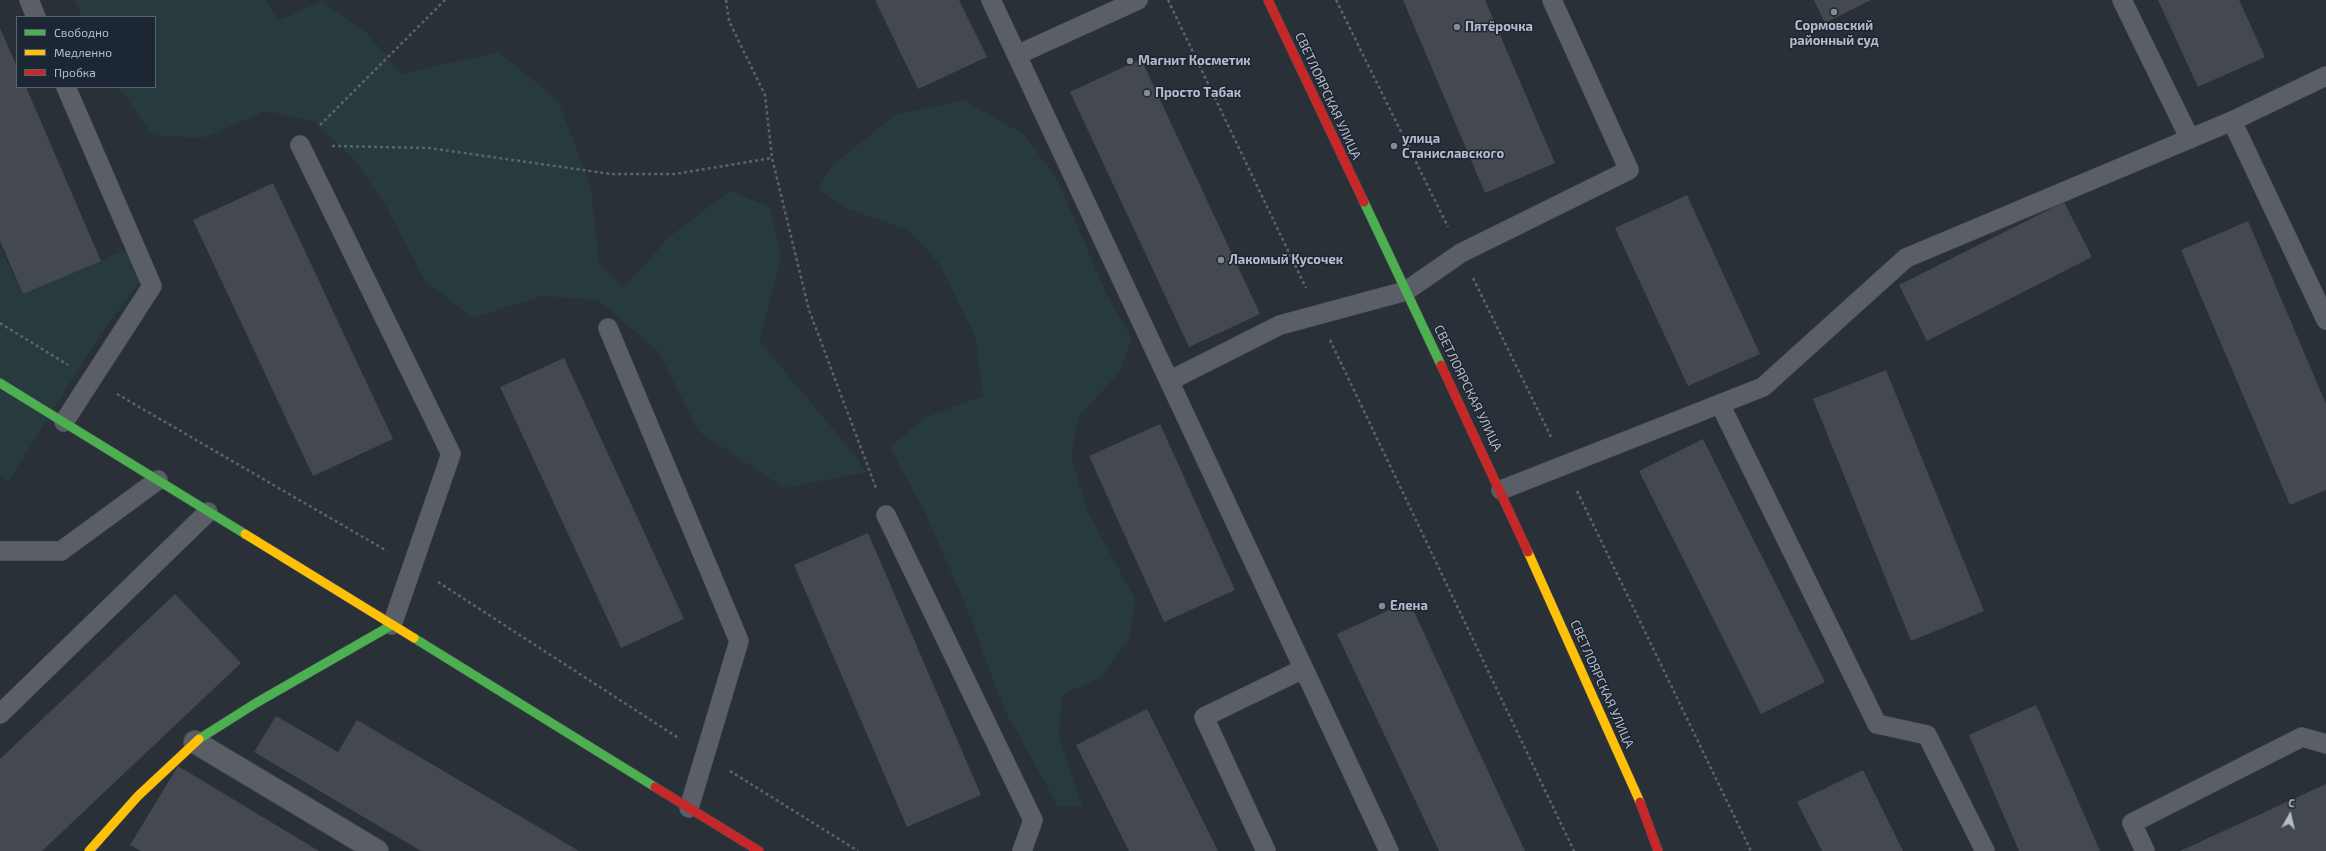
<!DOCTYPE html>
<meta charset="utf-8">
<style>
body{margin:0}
#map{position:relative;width:2326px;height:851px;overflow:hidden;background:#2a3038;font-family:"Exo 2",sans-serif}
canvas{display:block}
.legend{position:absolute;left:16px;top:16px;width:140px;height:72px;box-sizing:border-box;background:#1d2633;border:1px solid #59626f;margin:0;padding:5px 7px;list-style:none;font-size:12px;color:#b4bcc9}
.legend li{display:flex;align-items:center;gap:8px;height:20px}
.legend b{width:20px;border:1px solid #59626f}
.north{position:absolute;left:2270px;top:795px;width:40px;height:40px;-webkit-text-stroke:3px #1d2633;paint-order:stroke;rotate:8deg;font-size:11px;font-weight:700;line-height:16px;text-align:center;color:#b4bcc9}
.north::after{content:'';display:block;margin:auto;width:14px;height:18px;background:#b4bcc9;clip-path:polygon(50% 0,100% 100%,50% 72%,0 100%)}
</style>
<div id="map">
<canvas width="2326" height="851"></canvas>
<ul class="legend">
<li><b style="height:5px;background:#4caf50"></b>Свободно</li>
<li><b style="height:5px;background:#ffc107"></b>Медленно</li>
<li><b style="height:5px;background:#c62828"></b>Пробка</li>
</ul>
<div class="north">С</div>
</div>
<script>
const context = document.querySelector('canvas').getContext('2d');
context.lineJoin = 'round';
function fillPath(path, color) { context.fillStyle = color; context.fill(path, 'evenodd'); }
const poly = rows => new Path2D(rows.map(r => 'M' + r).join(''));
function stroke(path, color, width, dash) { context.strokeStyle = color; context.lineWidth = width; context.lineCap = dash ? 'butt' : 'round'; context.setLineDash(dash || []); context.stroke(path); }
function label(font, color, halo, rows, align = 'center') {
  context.font = font + ' "Exo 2",sans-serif'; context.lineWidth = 3; context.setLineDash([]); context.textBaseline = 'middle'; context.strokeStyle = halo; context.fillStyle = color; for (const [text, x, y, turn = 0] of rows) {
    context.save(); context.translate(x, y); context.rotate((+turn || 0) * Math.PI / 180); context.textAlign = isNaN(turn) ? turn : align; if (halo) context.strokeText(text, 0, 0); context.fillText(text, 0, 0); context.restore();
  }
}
const green = poly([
 [74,0,265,0,279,20,322,1,366,32,401,74,499,52,558,101,591,187,599,263,624,287,669,237,730,191,770,207,781,258,759,341,835,431,867,472,784,488,698,431,658,351,598,300,542,296,473,318,425,281,387,208,355,160,314,122,266,111,203,138,152,135,119,87,155,87,155,17,82,17],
 [963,100,1025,135,1058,181,1108,297,1132,339,1119,373,1079,416,1071,457,1089,514,1135,599,1129,639,1101,677,1062,695,1059,737,1083,807,1058,806,1005,711,965,603,923,508,890,448,923,418,983,396,975,336,940,265,909,230,845,208,818,189,831,167,895,115],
 [0,247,23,294,129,248,142,278,97,340,8,482,0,477]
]);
const building = poly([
 [875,0,959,0,987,57,918,89],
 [1403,0,1485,0,1555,163,1485,193],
 [1814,0,1871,0,1825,23],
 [2158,0,2239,0,2265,57,2198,87],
 [0,28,17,67,17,87,26,87,101,261,23,294,0,241],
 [1141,59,1260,314,1189,347,1070,92],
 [273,183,393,439,313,476,193,220],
 [1687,195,1760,354,1688,386,1615,228],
 [2064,202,2092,257,1927,341,1899,285],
 [2248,221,2326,404,2326,490,2290,505,2181,250],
 [564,358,684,619,621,648,500,387],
 [1886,370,1984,611,1911,641,1813,399],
 [1160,424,1235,590,1164,622,1089,456],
 [1703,439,1825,682,1761,714,1639,471],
 [868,533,981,795,907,827,794,565],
 [175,594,241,663,42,851,0,851,0,759],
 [1409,601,1525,851,1439,851,1337,634],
 [2036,705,2100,851,2019,851,1969,735],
 [1147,709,1218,851,1129,851,1076,745],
 [276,716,338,752,357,720,579,851,421,851,254,752],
 [178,766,319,851,141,851,130,845],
 [1863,770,1903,851,1822,851,1797,802],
 [2326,784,2326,851,2180,851]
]);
const path = poly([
 [726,0,729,21,765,95,772,158,809,310,876,488],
 [1168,0,1306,288],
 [1336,0,1448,227],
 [320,125,445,0],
 [332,146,429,148,611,174,675,174,772,158],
 [1473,278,1552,439],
 [0,323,68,365],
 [1330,340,1574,851],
 [117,394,387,551],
 [1577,491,1751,851],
 [438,582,680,739],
 [730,771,858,851]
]);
const lane = poly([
 [29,0,36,17],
 [991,0,1389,851],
 [2122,0,2190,139],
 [1017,55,1138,0],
 [2326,76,2232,121,2326,320],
 [300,145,451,454,392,625],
 [608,328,739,641,689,808],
 [1169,381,1280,325,1406,291,1461,253,1629,170,1552,0],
 [1720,404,1877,724,1927,735,1985,851],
 [64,422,152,286,66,87],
 [1501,490,1763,387,1906,258,2232,121],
 [886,515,1033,820,1022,851],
 [0,551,61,551,158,480],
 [0,714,208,512],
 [1266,851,1204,717,1303,669],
 [2145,851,2132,823,2302,737,2326,744]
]);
const street = poly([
 [195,742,377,851]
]);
const fast = poly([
 [1364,202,1441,365],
 [0,383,245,534],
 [414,638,655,787],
 [199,739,256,703,392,625]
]);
const slow = poly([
 [245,534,414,638],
 [1528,552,1640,802],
 [89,851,138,796,199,739]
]);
const jam = poly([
 [1268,0,1364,202],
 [1441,365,1528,552],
 [655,787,759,851],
 [1640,802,1658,851]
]);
const markers = [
 [1834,12,4,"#848b96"],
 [1457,27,4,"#848b96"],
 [1130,61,4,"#848b96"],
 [1147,93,4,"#848b96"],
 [1394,146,4,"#848b96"],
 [1221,260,4,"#848b96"],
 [1382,606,4,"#848b96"]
];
const poiNames = [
 ["Сормовский",1834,26,"center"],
 ["районный суд",1834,41,"center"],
 ["Пятёрочка",1465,27],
 ["Магнит Косметик",1138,61],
 ["Просто Табак",1155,93],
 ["улица",1402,139],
 ["Станиславского",1402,154],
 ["Лакомый Кусочек",1229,260],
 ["Елена",1390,606]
];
const streetNames = [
 ["СВЕТЛОЯРСКАЯ УЛИЦА",1328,96,65],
 ["СВЕТЛОЯРСКАЯ УЛИЦА",1468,388,64],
 ["СВЕТЛОЯРСКАЯ УЛИЦА",1602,684,66]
];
fillPath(green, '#273a3e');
fillPath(building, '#444950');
stroke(lane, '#484c53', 20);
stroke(street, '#484c53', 24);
stroke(fast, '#484c53', 10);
stroke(slow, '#484c53', 10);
stroke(jam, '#484c53', 10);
stroke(path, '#5d636a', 2.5, [3, 3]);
stroke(lane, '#5a5e66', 19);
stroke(street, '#5a5e66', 22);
stroke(fast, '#4caf50', 9);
stroke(slow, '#ffc107', 9);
stroke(jam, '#c62828', 9);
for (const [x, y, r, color] of markers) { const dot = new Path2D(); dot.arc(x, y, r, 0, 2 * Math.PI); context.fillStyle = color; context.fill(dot); stroke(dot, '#1d2633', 1.5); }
label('bold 13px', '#b4bcc9', '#1d2633', poiNames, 'left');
label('13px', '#b4bcc9', '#1d2633', streetNames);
</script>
